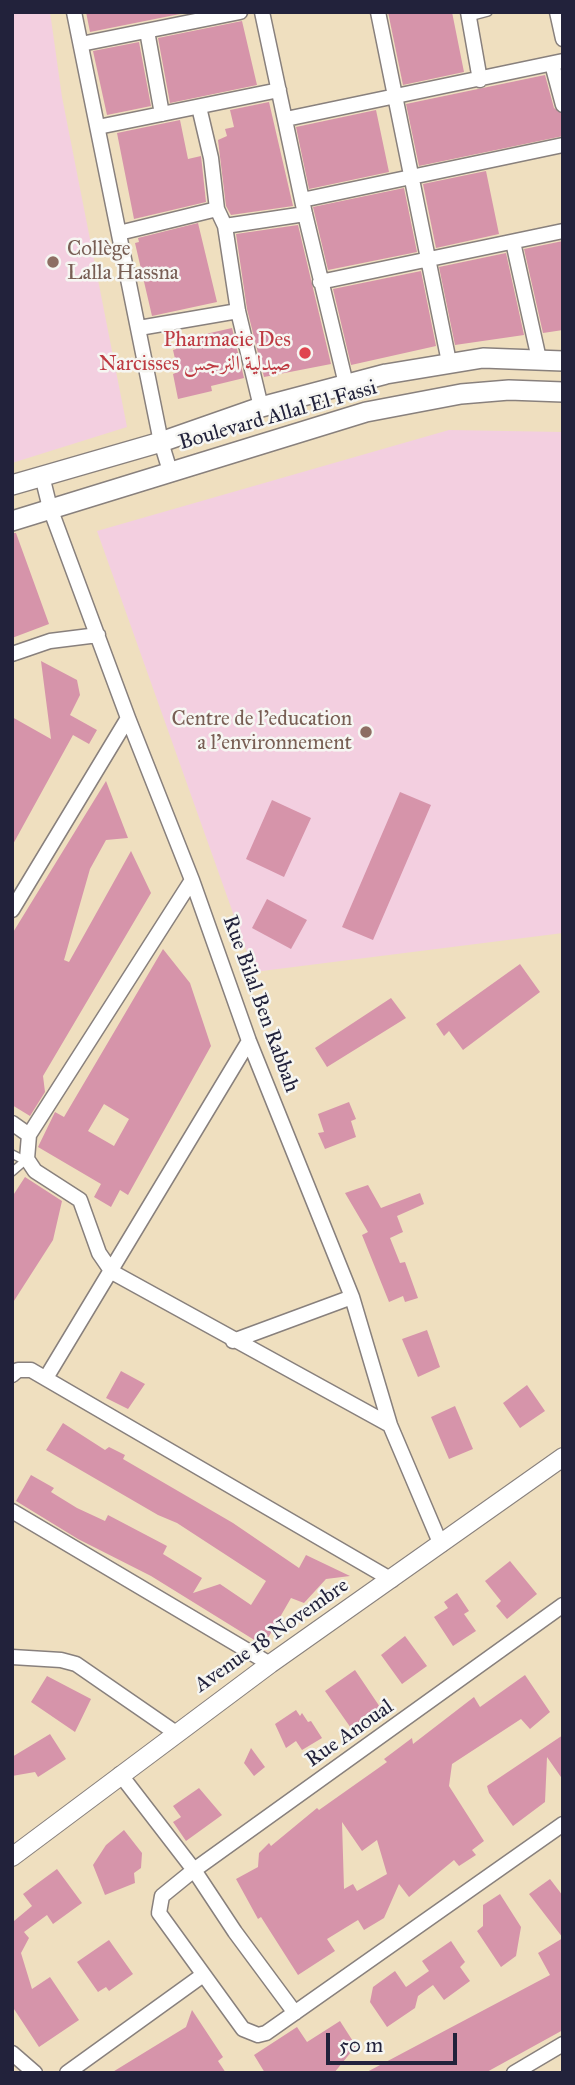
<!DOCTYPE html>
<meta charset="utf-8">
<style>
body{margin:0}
#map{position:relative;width:575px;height:2085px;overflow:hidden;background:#efdfbf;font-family:"IM FELL Great Primer",serif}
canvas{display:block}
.frame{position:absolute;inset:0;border:14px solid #22223b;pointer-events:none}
.scale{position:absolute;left:326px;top:2033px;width:131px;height:32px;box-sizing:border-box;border:4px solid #22223b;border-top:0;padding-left:9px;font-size:21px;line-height:24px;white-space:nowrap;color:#22223b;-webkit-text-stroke:5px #f6f6f2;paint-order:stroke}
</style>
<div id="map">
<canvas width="575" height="2085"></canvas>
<div class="frame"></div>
<div class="scale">50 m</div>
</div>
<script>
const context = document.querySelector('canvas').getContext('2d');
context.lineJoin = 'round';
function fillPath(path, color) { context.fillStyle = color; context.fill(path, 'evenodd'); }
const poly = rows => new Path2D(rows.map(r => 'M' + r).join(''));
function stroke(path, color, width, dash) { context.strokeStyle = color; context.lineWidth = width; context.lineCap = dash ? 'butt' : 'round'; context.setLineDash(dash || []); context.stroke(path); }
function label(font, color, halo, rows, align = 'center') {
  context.font = font + ' "IM FELL Great Primer",Amiri,serif'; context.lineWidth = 5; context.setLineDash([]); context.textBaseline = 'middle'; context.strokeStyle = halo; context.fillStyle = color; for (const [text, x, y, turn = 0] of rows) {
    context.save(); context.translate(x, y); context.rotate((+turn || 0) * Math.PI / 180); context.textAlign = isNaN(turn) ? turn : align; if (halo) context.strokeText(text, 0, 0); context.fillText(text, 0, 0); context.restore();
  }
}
const built = poly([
 [12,12,50,12,62,97,127,427,12,463],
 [449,430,563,432,563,933,254,972,97,531]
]);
const building = poly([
 [86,12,190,12,90,32],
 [388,12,452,12,464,72,403,85],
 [242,21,257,85,170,103,158,38],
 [139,42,151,106,107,115,93,51],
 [545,75,554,108,563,114,563,136,419,166,406,104],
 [269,102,293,206,231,215,226,206,218,140,227,136,225,129,234,127,230,110],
 [376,110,389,172,309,189,296,127],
 [180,120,188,159,201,156,206,202,134,219,117,133],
 [486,171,499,234,436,248,423,184],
 [404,188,417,252,328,270,313,207],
 [198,223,217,302,152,316,135,243,139,242,138,238],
 [298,225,331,364,264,377,247,309,236,234],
 [563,241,563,330,543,333,524,249],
 [506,253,524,335,455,345,439,267],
 [421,271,436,346,351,365,333,289],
 [232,328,244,378,211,386,212,391,178,399,173,374,178,372,173,350,176,349,175,341],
 [12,533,16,533,49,624,12,638],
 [41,661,77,680,80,695,70,715,97,730,89,744,73,735,12,846,12,717,51,739],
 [106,781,128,838,106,840,90,869,64,960,69,962,131,851,151,893,43,1076,45,1092,30,1116,12,1105,12,934],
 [400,792,431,805,373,940,342,927],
 [272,800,311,818,284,877,246,859],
 [267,899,307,920,291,949,252,928],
 [163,949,190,983,211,1046,128,1195,120,1190,111,1207,94,1197,101,1184,38,1147,55,1112,64,1117],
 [104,1104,129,1119,114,1146,88,1131],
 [520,964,540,992,463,1050,449,1031,444,1036,436,1024],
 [391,998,406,1018,327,1067,315,1048],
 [349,1102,356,1119,351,1121,356,1137,325,1149,318,1133,324,1132,318,1114],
 [25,1177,62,1201,53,1240,12,1304,12,1197],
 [368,1185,381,1208,420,1193,424,1204,397,1216,403,1232,390,1238,400,1263,405,1262,418,1298,405,1302,403,1296,389,1302,362,1235,368,1232,345,1193],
 [427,1330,440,1367,418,1377,402,1339],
 [121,1371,145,1384,128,1409,106,1398],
 [527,1385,545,1411,520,1428,503,1403],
 [455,1406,473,1449,449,1459,431,1417],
 [63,1423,105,1450,109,1447,125,1455,123,1459,233,1523,299,1568,306,1555,350,1576,326,1579,304,1603,291,1598,268,1638,260,1634,256,1641,151,1576,78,1539,16,1501,31,1475,54,1488,51,1492,77,1508,105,1521,108,1515,167,1546,163,1554,202,1578,193,1593,220,1584,251,1605,266,1581,177,1523,158,1515,46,1450],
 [510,1561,537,1594,507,1619,496,1606,501,1601,485,1581],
 [457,1593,469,1611,464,1614,476,1631,453,1646,434,1617,448,1608,444,1602],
 [405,1636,427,1666,402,1684,381,1655],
 [355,1670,382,1710,353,1731,325,1691],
 [525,1675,550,1712,530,1729,521,1719,452,1764,449,1786,484,1841,472,1850,476,1855,459,1866,454,1860,409,1897,399,1884,384,1918,364,1930,358,1920,327,1939,335,1951,298,1975,261,1917,258,1919,236,1879,258,1867,259,1853,269,1843,271,1846,317,1808,319,1810,387,1762,384,1759,412,1738,413,1744,474,1697,480,1707],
 [342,1822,362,1851,377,1840,387,1874,357,1891,353,1884,344,1889],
 [47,1676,91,1699,75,1732,31,1702],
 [296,1710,300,1716,302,1713,308,1722,311,1721,322,1738,302,1750,296,1741,286,1748,275,1724],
 [50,1734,66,1759,38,1777,35,1772,12,1776,12,1757],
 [563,1735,563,1780,547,1757,545,1802,513,1826,489,1793,487,1786],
 [251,1748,265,1767,254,1776,244,1763],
 [199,1788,222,1815,186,1841,173,1822,181,1817,173,1806],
 [124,1830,142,1853,141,1868,134,1873,135,1883,105,1895,93,1865,106,1845],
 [57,1869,82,1903,53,1924,47,1915,24,1932,29,1938,21,1953,32,1989,50,1977,79,2020,39,2047,12,2006,12,1919,14,1921,32,1906,23,1894],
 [550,1879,563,1896,563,1938,529,1894],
 [500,1894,521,1927,516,1956,501,1967,477,1931,483,1926,483,1905],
 [563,1938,563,2030,485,2073,365,2073,550,1975,538,1953],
 [109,1940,133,1974,109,1991,106,1987,98,1992,77,1962],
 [451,1941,465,1962,460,1967,470,1981,444,2000,433,1985,418,1996,415,2008,387,2027,370,2002,373,1987,395,1971,406,1987,429,1971,422,1961],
 [192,2010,223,2057,218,2061,226,2073,111,2073,186,2027],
 [340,2021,356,2046,334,2073,265,2073,254,2055,297,2027,307,2042]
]);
const service = poly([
 [469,17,488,12],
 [12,1154,24,1160],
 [12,1172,27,1159]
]);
const minor = poly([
 [74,12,161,442,170,471],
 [262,12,305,214,346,384],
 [378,12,449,362],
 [468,12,480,80],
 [557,12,563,39],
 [147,31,162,114],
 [81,44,240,12],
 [552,64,563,105],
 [199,107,211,158,217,209,225,226,238,311,261,407],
 [286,119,563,61],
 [98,127,279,90],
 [302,200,563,145],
 [225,226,305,214],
 [119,233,217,209],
 [513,242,539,359],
 [320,282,563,231],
 [139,328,238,311],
 [42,476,50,508,128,718,192,880,249,1041,352,1297,390,1425,441,1545],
 [12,654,50,641,98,635],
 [192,880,29,1135,27,1159,35,1171,80,1200,99,1253,112,1272,390,1425],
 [12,910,128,718],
 [12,1123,29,1135],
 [233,1341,352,1297],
 [12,1375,18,1370,31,1370,392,1580],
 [46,1378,249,1041],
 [12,1511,270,1664],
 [563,1605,194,1870,162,1896,159,1913,243,2029,258,2035,266,2033,563,1824],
 [12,1657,61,1660,76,1664,176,1733],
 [120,1774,194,1870,235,1932,295,2013],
 [12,2053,35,2073],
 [67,2073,203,1975],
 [514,2073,563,2044]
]);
const tertiary = poly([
 [12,1857,270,1664,563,1457]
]);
const secondary = poly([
 [12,485,161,442,261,407,386,374,483,358,563,361],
 [12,521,366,412,461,394,509,390,563,392]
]);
const markers = [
 [53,262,7,"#8d6e63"],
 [305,353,7,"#e0444e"],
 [366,732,7,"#8d6e63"]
];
const educationNames = [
 ["Collège",67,250],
 ["Lalla Hassna",67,274],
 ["Centre de l'education",352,720,"right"],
 ["a l'environnement",352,744,"right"]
];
const healthNames = [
 ["Pharmacie Des",291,341],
 ["Narcisses صيدلية النرجس",291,365]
];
const streetNames = [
 ["Boulevard Allal El Fassi",278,416,-16],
 ["Rue Bilal Ben Rabbah",260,1004,70],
 ["Avenue 18 Novembre",272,1636,-35],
 ["Rue Anoual",350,1734,-35]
];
fillPath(built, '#f3cfe0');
fillPath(building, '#d694aa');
stroke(service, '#88807d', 10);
stroke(minor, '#88807d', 17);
stroke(tertiary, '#88807d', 20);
stroke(secondary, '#88807d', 22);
stroke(service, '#fff', 7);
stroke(minor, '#fff', 14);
stroke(tertiary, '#fff', 18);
stroke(secondary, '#fff', 19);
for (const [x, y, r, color] of markers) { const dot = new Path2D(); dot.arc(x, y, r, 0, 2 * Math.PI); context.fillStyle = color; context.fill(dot); stroke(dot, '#f6f6f2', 2.5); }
label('21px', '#785e54', '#f6f6f2', educationNames, 'left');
label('21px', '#be3a42', '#f6f6f2', healthNames, 'right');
label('21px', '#22223b', '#f6f6f2', streetNames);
</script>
